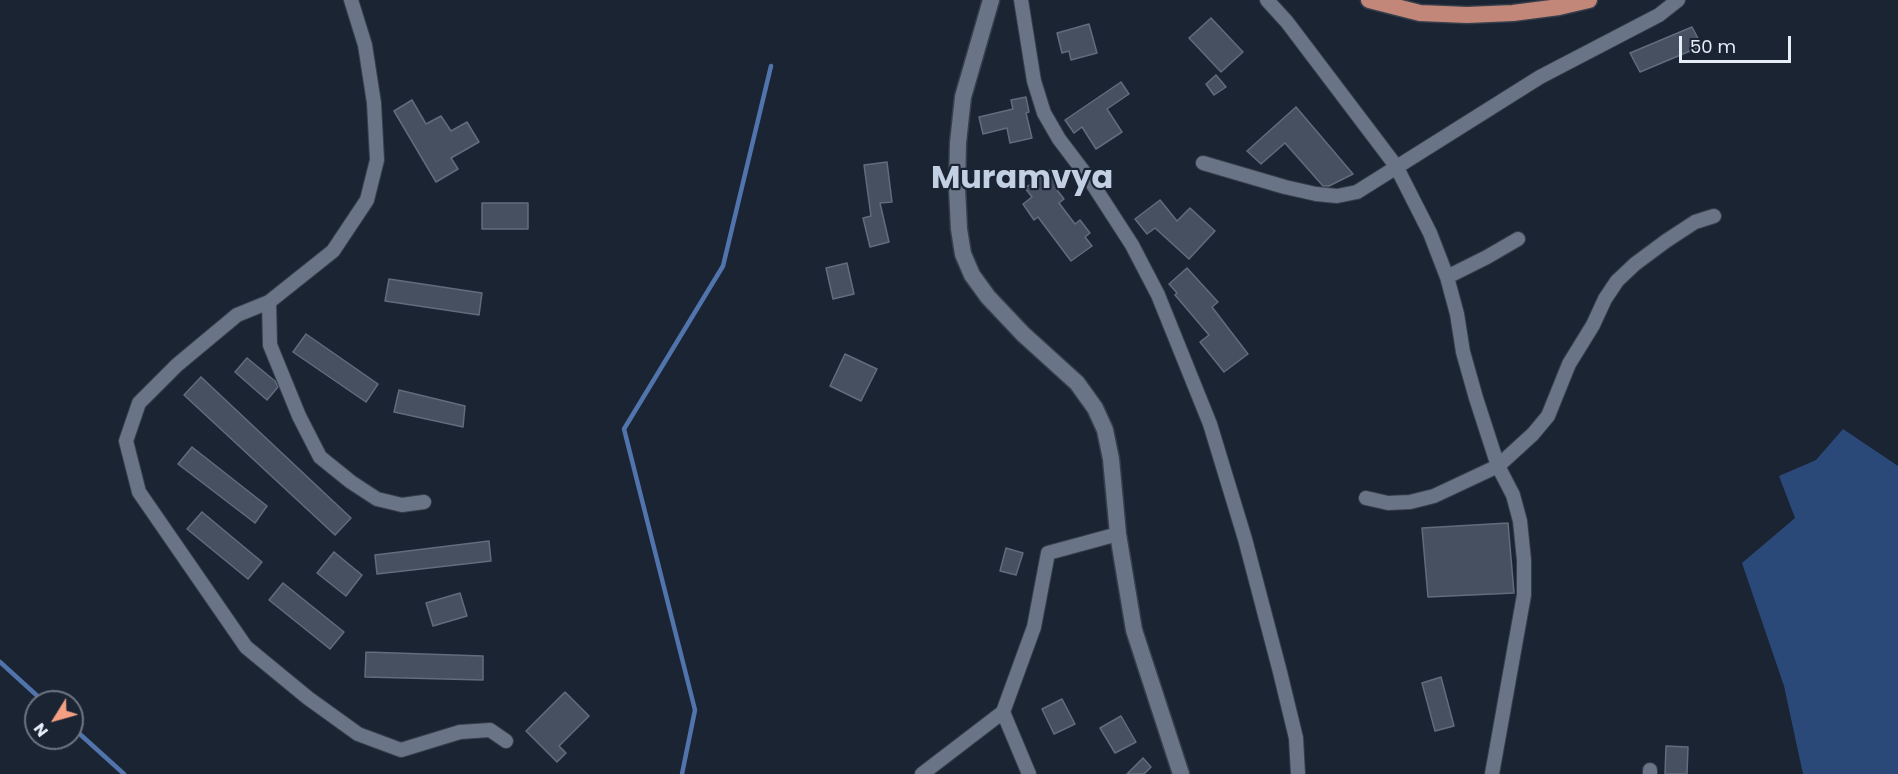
<!DOCTYPE html>
<style>
body{margin:0}
#map{position:relative;width:1898px;height:774px;overflow:hidden;background:#1b2433;font-family:Poppins,sans-serif}
canvas{display:block}
.north{position:absolute;left:24px;top:690px;width:60px;height:60px;box-sizing:border-box;background:#1b2433;border:2px solid #6d7582;border-radius:50%;rotate:233deg;font-size:16px;font-weight:700;line-height:24px;text-align:center;color:#e7eef8}
.north::after{content:'';display:block;margin:auto;width:21px;height:27px;background:#f39f84;clip-path:polygon(50% 0,100% 100%,50% 72%,0 100%)}
.scale{position:absolute;left:1679px;top:36px;width:112px;height:27px;box-sizing:border-box;border:3px solid #e7eef8;border-top:0;padding-left:8px;font-size:18px;line-height:21px;white-space:nowrap;color:#e7eef8;-webkit-text-stroke:4px #1b2433;paint-order:stroke}
</style>
<div id="map">
<canvas width="1898" height="774"></canvas>
<div class="north">N</div>
<div class="scale">50 m</div>
</div>
<script>
const context = document.querySelector('canvas').getContext('2d');
context.lineJoin = 'round';
function fillPath(path, color) { context.fillStyle = color; context.fill(path, 'evenodd'); }
const poly = rows => new Path2D(rows.map(r => 'M' + r).join(''));
function stroke(path, color, width, dash) { context.strokeStyle = color; context.lineWidth = width; context.lineCap = dash ? 'butt' : 'round'; context.setLineDash(dash || []); context.stroke(path); }
function label(font, color, halo, rows, align = 'center') {
  context.font = font + ' Poppins,sans-serif'; context.lineWidth = 4.5; context.setLineDash([]); context.textBaseline = 'middle'; context.strokeStyle = halo; context.fillStyle = color; for (const [text, x, y, turn = 0] of rows) {
    context.save(); context.translate(x, y); context.rotate((+turn || 0) * Math.PI / 180); context.textAlign = isNaN(turn) ? turn : align; if (halo) context.strokeText(text, 0, 0); context.fillText(text, 0, 0); context.restore();
  }
}
const green = poly([
 [1843,429,1898,466,1898,774,1803,774,1784,686,1742,563,1795,518,1779,476,1816,460]
]);
const stream = poly([
 [0,662,44,702],
 [72,727,124,774],
 [682,774,695,710,624,429,723,266,771,66]
]);
const building = poly([
 [1211,18,1243,52,1221,72,1189,38,1211,18],
 [1089,24,1097,53,1071,60,1069,51,1062,53,1057,33,1089,24],
 [1692,27,1702,46,1640,72,1630,53,1692,27],
 [1216,75,1226,87,1214,95,1206,84,1216,75],
 [1121,82,1129,94,1107,109,1122,132,1096,149,1082,127,1074,133,1065,120,1121,82],
 [1026,97,1029,112,1026,113,1032,138,1010,143,1007,128,983,134,979,117,1013,109,1011,100,1026,97],
 [412,100,426,124,441,116,451,131,467,122,479,142,451,158,458,169,436,182,394,111,412,100],
 [1296,107,1353,174,1329,186,1323,186,1285,143,1261,164,1247,151,1296,107],
 [887,162,892,202,880,203,889,242,870,247,863,218,871,216,864,165,887,162],
 [1051,169,1063,186,1057,190,1064,199,1059,203,1075,224,1080,220,1090,233,1085,237,1092,246,1071,261,1038,217,1034,220,1023,204,1032,197,1025,188,1051,169],
 [1160,200,1177,221,1190,208,1215,231,1189,259,1155,228,1147,234,1135,219,1160,200],
 [482,203,528,203,528,229,482,229,482,203],
 [847,263,854,294,833,299,826,268,847,263],
 [1187,268,1218,302,1212,307,1248,354,1224,372,1200,342,1209,335,1175,295,1177,293,1169,284,1187,268],
 [389,279,482,293,479,315,385,301,389,279],
 [306,334,378,384,366,402,293,352,306,334],
 [845,354,877,369,861,401,830,386,845,354],
 [247,358,275,381,278,387,267,400,235,372,247,358],
 [201,377,351,518,335,535,184,395,201,377],
 [399,390,465,406,463,427,394,412,399,390],
 [192,447,267,506,255,523,178,464,192,447],
 [202,512,262,562,248,579,187,529,202,512],
 [1508,523,1514,593,1428,597,1422,528,1508,523],
 [489,541,491,561,377,574,375,555,489,541],
 [1006,548,1023,553,1016,575,1000,571,1006,548],
 [334,552,362,575,346,596,317,573,334,552],
 [283,583,344,632,330,649,269,600,283,583],
 [460,593,467,616,433,626,426,603,460,593],
 [366,652,483,656,483,680,365,677,366,652],
 [1441,677,1454,726,1435,731,1422,683,1441,677],
 [565,692,589,716,559,746,566,753,557,762,526,731,565,692],
 [1062,699,1075,724,1054,734,1042,709,1062,699],
 [1121,716,1136,742,1115,753,1100,728,1121,716],
 [1666,746,1688,747,1687,774,1665,774,1666,746],
 [1143,758,1151,767,1144,774,1127,774,1143,758]
]);
const minor = poly([
 [351,0,365,45,374,103,377,160,367,200,333,251,269,302,270,345,299,416,320,457,351,482,377,499,402,505,424,502],
 [1021,0,1034,81,1044,113,1059,139,1090,180,1132,245,1158,295,1210,424,1245,539,1280,672,1296,738,1298,774],
 [1267,0,1287,22,1396,166,1430,233,1447,277,1457,314,1463,352,1476,398,1498,466,1513,495,1520,521,1524,560,1524,595,1492,774],
 [1203,163,1285,187,1316,194,1337,196,1357,192,1540,77,1659,15,1678,0],
 [1447,277,1487,257,1518,239],
 [269,302,237,315,177,365,139,403,126,441,139,492,246,647,308,698,358,734,401,750,460,732,490,730,506,741],
 [1366,498,1388,503,1410,502,1434,496,1498,466,1533,434,1548,416,1569,364,1593,325,1605,299,1617,281,1635,264,1666,241,1695,222,1714,216],
 [922,774,1003,712],
 [1029,774,1003,712,1034,627,1048,553,1118,534],
 [1650,774,1650,770]
]);
const secondary = poly([
 [991,0,963,97,958,143,957,188,959,229,963,254,972,275,988,297,1023,334,1077,383,1095,408,1105,430,1111,459,1118,534,1134,630,1181,774]
]);
const primary = poly([
 [1369,0,1420,13,1467,15,1513,13,1559,7,1589,0]
]);
const townNames = [
 ["Muramvya",1022,180]
];
fillPath(green, '#2b4978');
stroke(stream, '#5174ac', 4.5);
fillPath(building, '#465061');
stroke(building, '#616c7d', 1.5);
stroke(minor, '#373e4b', 16);
stroke(secondary, '#373e4b', 19);
stroke(primary, '#373e4b', 19);
stroke(minor, '#697486', 14);
stroke(secondary, '#697486', 16);
stroke(primary, '#c28779', 16);
label('bold 32px', '#c3d0e4', '#1b2433', townNames);
</script>
